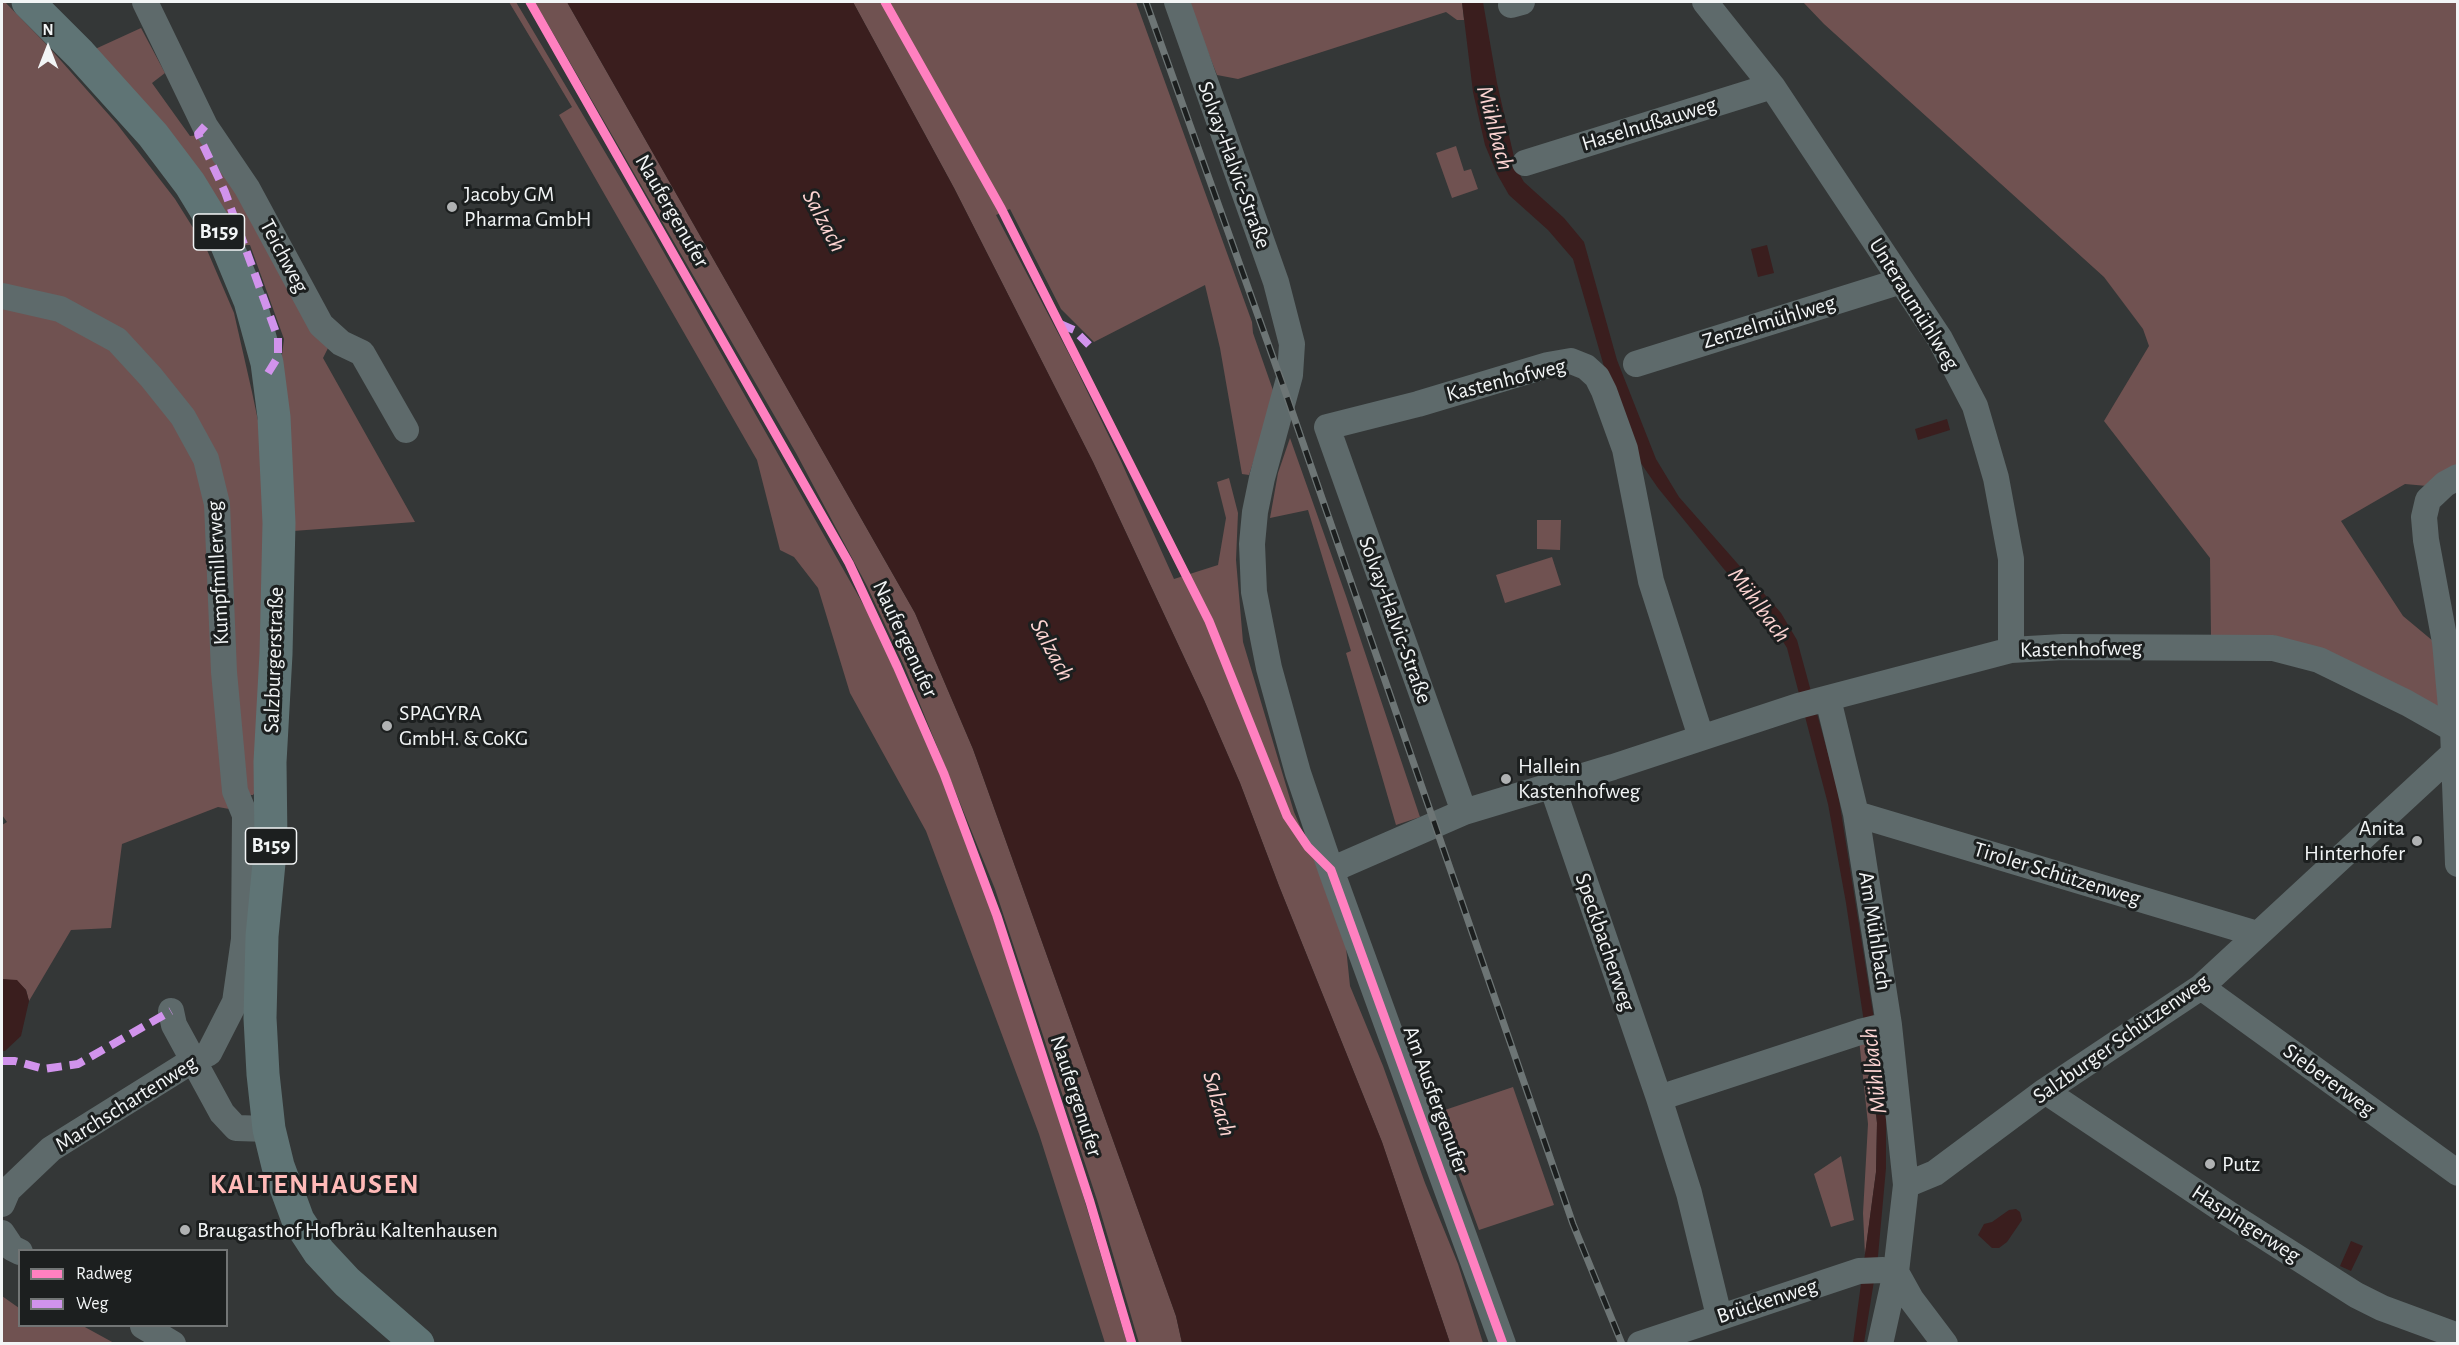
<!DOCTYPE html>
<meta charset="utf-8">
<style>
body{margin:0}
#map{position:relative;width:2459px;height:1345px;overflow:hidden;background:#343737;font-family:"Alegreya Sans",sans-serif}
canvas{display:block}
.frame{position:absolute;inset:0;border:3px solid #f2f5f6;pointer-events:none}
.legend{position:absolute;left:18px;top:1249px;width:210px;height:78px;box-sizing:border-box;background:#1c1f1f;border:2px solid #727575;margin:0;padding:8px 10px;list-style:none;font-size:18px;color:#f2f5f6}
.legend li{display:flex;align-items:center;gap:12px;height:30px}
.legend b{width:30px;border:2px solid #727575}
.north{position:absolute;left:18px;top:18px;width:60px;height:60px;-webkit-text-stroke:4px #1c1f1f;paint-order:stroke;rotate:0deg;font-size:16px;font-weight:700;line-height:24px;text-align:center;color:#f2f5f6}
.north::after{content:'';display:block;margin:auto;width:21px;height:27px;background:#f2f5f6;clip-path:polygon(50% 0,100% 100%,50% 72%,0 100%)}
</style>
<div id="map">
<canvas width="2459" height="1345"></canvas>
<div class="frame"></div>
<ul class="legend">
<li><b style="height:8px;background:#ff80c0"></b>Radweg</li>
<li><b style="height:8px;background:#d193ec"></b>Weg</li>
</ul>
<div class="north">N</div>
</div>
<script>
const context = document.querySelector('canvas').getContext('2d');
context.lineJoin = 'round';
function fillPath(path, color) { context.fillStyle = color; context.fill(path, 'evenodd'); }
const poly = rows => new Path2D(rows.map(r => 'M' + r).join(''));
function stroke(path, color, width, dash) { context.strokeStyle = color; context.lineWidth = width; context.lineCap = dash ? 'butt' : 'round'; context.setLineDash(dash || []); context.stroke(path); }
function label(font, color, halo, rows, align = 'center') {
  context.font = font + ' "Alegreya Sans",sans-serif'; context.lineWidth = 6; context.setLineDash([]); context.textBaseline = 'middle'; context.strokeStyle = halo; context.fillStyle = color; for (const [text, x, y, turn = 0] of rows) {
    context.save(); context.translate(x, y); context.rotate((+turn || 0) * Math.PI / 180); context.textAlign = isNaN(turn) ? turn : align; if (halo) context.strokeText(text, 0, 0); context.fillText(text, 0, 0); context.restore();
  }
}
const green = poly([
 [2,2,5,2,47,45,117,124,175,199,207,250,234,313,252,392,261,435,265,515,257,789,253,795,248,795,240,783,228,641,227,589,232,584,231,545,225,541,222,506,213,460,186,407,157,371,120,332,68,301,68,320,113,348,148,381,177,417,200,461,211,504,217,637,228,787,235,810,218,807,122,844,111,928,71,930,29,1001,26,990,17,981,2,979,2,825,7,822,2,815],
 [509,2,516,2,650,228,872,620,936,764,989,905,1068,1145,1127,1343,1105,1343,1039,1134,926,831,850,693,818,588,794,557,780,550,757,460,559,115,572,107],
 [535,2,567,2,915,613,973,749,1176,1316,1182,1343,1139,1343,1097,1200,995,889,904,665,867,586,796,453],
 [853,2,1136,2,1252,322,1253,333,1275,396,1249,475,1242,474,1220,348,1205,285,1094,342,1061,309,1010,209,996,215,1070,356,1120,459,1174,579,1218,565,1226,518,1217,482,1229,478,1238,513,1236,560,1243,642,1294,812,1344,928,1350,986,1383,1066,1425,1183,1458,1264,1483,1343,1450,1343,1382,1142,1279,886,1240,783,1204,700,1093,462,954,188],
 [1188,2,1462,2,1464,20,1457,20,1446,12,1238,79,1217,75],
 [1803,2,2457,2,2457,470,2427,486,2405,484,2341,521,2403,616,2439,646,2446,710,2311,647,2272,635,2211,635,2210,558,2104,421,2149,346,2143,329,2104,277,1824,24],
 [141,28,165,73,152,83,190,136,201,135,219,161,328,348,323,358,415,522,293,531,281,363,284,339,250,245,243,245,93,50],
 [1456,146,1464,171,1471,169,1478,189,1452,198,1436,153],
 [1290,438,1346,596,1420,817,1396,825,1346,653,1351,651,1308,510,1270,518,1278,473],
 [1537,520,1561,520,1560,550,1537,549],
 [1552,557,1561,585,1505,603,1496,575],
 [1866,1038,1877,1123,1876,1172,1865,1255,1863,1213,1868,1124,1859,1039],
 [1513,1087,1554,1205,1479,1230,1436,1113],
 [1841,1156,1854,1220,1831,1227,1814,1174],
 [2,1296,19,1308,20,1326,83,1326,114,1343,2,1343]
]);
const water = poly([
 [567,2,853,2,954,188,1093,462,1204,700,1240,783,1279,886,1382,1142,1450,1343,1182,1343,1176,1316,973,749,915,613],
 [1462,2,1483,2,1497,83,1517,170,1524,182,1564,218,1584,242,1617,360,1656,459,1679,497,1781,613,1797,640,1837,787,1877,1038,1886,1120,1886,1168,1878,1256,1864,1343,1853,1343,1876,1172,1877,1123,1873,1082,1846,903,1828,804,1787,648,1771,622,1723,568,1658,488,1638,459,1605,370,1573,259,1548,230,1509,195,1497,174,1485,145,1473,92],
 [1767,245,1774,273,1758,277,1751,249],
 [1947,419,1950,430,1918,440,1915,429],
 [2,979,17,980,26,990,29,1001,21,1036,5,1051,2,1051],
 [2016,1209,2020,1212,2022,1220,2007,1242,1999,1248,1992,1248,1978,1235,1984,1224,1992,1222,2009,1210],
 [2351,1241,2363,1246,2351,1271,2340,1266]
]);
const minor = poly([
 [145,2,205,126,247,188,321,325,341,343,362,353,406,430],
 [1177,2,1276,282,1292,344,1290,375,1262,478,1255,512,1252,544,1254,592,1269,668,1298,773,1331,870,1503,1344],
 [1705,2,1772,86,1940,339,1975,406,1996,478,2011,559,2011,650],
 [1511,5,1522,2],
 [1525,163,1772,86],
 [2,296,60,309,117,340,151,377,183,417,206,459,217,504,224,672,235,791,245,815,271,842],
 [1636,364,1901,281],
 [2458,477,2445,484,2428,500,2424,517,2426,540,2445,642,2453,729,2458,864],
 [1828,699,1856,814,1889,1025,1906,1185,1896,1272,1880,1344],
 [1552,786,1659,1098,1689,1193,1719,1316],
 [1464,812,1327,427,1418,404,1548,365,1571,361,1586,367,1597,377,1604,391,1625,449,1651,581,1701,737],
 [1856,814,2257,934],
 [1331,870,1464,812,1613,767,1798,706,2011,650,2063,647,2273,648,2319,660,2407,703,2453,729],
 [2201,987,2458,1173],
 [171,1011,174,1025,222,1113,236,1128,269,1129],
 [2045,1091,2229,1214,2356,1295,2382,1308,2458,1336],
 [1659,1098,1860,1032,1889,1025],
 [1906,1185,1935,1173,2045,1091,2201,987,2454,753],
 [2,1204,8,1190,51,1149,192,1061,209,1053,235,1002,244,939,245,815],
 [2,1233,12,1248,20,1252],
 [143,1326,173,1344],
 [1640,1344,1859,1271,1883,1270,1896,1272,1911,1299,1945,1344]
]);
const major = poly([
 [28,2,80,54,153,135,190,184,226,243,250,301,267,363,274,417,279,523,276,654,270,762,271,842,262,936,260,1018,263,1074,269,1129,278,1166,298,1220,319,1252,347,1282,418,1344]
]);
const rail = poly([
 [1146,2,1286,394,1573,1224,1622,1344]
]);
const quiet = poly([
 [205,126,198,134,225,192,278,338,278,357,268,373],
 [1060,324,1074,330,1089,345],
 [2,1061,15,1061,44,1069,78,1064,171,1011]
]);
const cycleway = poly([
 [530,2,849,563,897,666,944,774,997,916,1090,1202,1132,1344],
 [885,2,1001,208,1209,621,1287,816,1308,847,1331,870,1503,1344]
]);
const markers = [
 [452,207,6,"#b0b2b3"],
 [387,726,6,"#b0b2b3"],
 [1506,779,6,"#b0b2b3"],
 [2417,841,6,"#b0b2b3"],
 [2210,1164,6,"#b0b2b3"],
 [185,1230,6,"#b0b2b3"]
];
const shields = [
 [219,232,51],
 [271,846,51]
];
const shieldNames = [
 ["B159",219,232],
 ["B159",271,846]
];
const streetNames = [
 ["Haselnußauweg",1649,124,-17],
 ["Solvay-Halvic-Straße",1234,165,70],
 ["Naufergenufer",672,211,60],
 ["Teichweg",284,256,62],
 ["Unteraumühlweg",1914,304,58],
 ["Zenzelmühlweg",1769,322,-17],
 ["Kastenhofweg",1506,380,-14],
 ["Kumpfmillerweg",218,573,-93],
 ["Solvay-Halvic-Straße",1395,620,70],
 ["Naufergenufer",905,639,65],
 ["Kastenhofweg",2081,649,-1],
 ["Salzburgerstraße",274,660,-88],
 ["Tiroler Schützenweg",2057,874,17],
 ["Am Mühlbach",1875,931,81],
 ["Speckbacherweg",1605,942,71],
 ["Salzburger Schützenweg",2121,1039,-35],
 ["Siebererweg",2329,1080,36],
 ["Naufergenufer",1076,1096,72],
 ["Am Ausfergenufer",1436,1100,70],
 ["Marchschartenweg",126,1104,-32],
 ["Haspingerweg",2246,1224,33],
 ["Brückenweg",1767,1301,-18]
];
const poiNames = [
 ["Jacoby GM",464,194],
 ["Pharma GmbH",464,219],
 ["SPAGYRA",399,713],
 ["GmbH. & CoKG",399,738],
 ["Hallein",1518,766],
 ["Kastenhofweg",1518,791],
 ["Anita",2405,828,"right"],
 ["Hinterhofer",2405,853,"right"],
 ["Putz",2222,1164],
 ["Braugasthof Hofbräu Kaltenhausen",197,1230]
];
const waterNames = [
 ["Mühlbach",1495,128,75],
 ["Salzach",824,221,62],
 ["Mühlbach",1759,605,53],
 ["Salzach",1052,650,62],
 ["Mühlbach",1874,1071,-97],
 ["Salzach",1219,1104,74]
];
const districtNames = [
 ["KALTENHAUSEN",315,1185]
];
fillPath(green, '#705251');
fillPath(water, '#3a1e1e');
stroke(minor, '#5e6a6b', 26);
stroke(major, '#5f7475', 33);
stroke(rail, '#6d7575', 7);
stroke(rail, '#1c1f1f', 4.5, [14]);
stroke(quiet, '#d193ec', 8, [15, 8]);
stroke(cycleway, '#ff80c0', 9);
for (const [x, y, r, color] of markers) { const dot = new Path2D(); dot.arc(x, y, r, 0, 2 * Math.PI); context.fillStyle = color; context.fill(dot); stroke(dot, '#1c1f1f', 2); }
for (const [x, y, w] of shields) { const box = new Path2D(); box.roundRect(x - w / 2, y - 18, w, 36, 4.5); context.fillStyle = '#1c1f1f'; context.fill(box); stroke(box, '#f2f5f6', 1.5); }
label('bold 21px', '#f2f5f6', null, shieldNames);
label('22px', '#f2f5f6', '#1c1f1f', streetNames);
label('22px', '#f2f5f6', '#1c1f1f', poiNames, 'left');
label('italic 24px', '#fdd4d2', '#1c1f1f', waterNames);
context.letterSpacing = '1.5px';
label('bold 28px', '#ffbab8', '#1c1f1f', districtNames);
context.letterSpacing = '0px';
</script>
